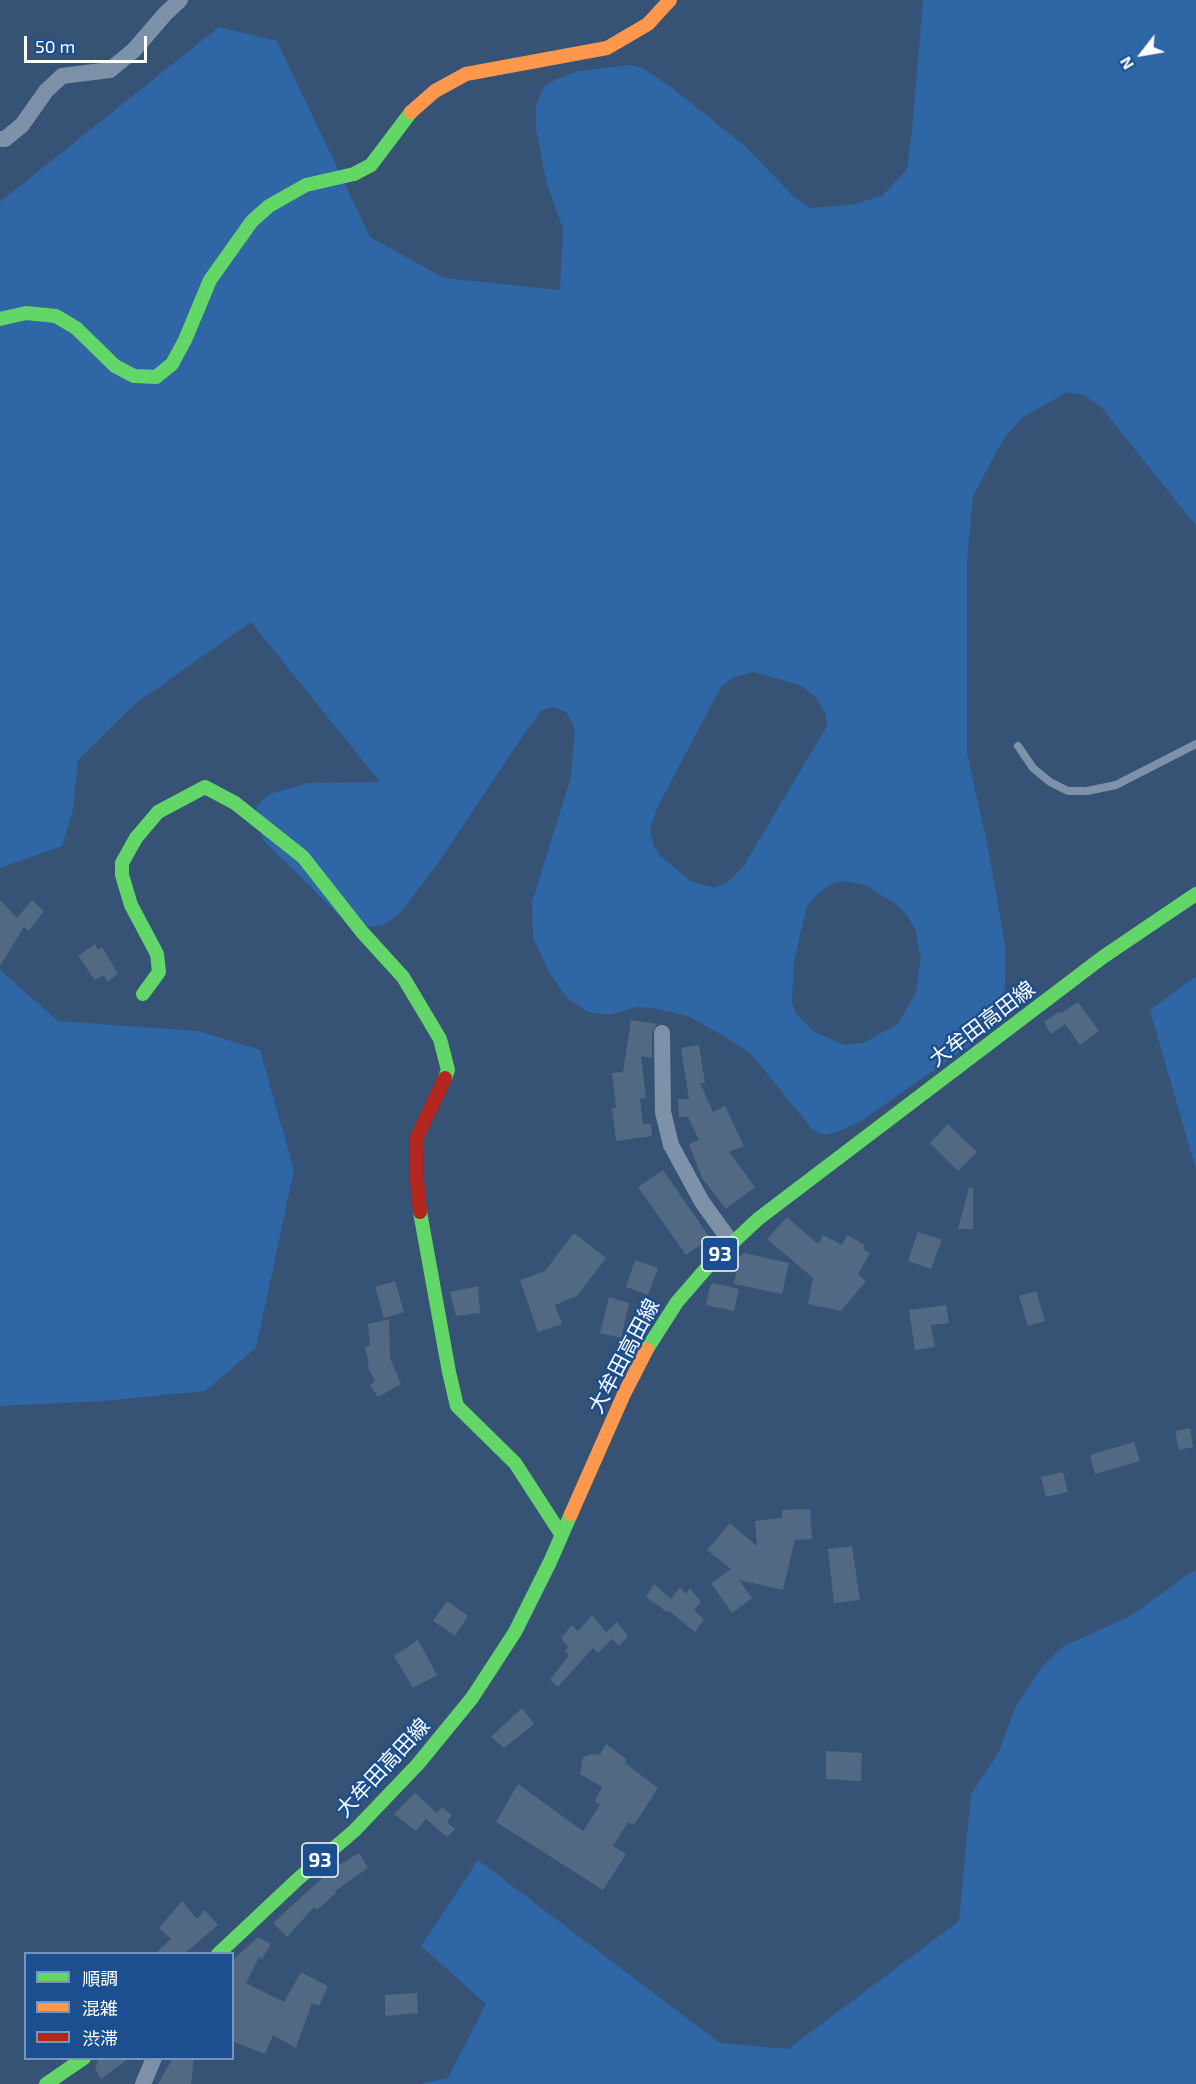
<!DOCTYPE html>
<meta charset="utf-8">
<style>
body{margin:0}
#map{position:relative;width:1196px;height:2084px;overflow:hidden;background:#365274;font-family:"Exo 2","Noto Sans JP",sans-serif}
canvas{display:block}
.legend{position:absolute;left:24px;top:1952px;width:210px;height:108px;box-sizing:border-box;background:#1b4f8f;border:2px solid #7695bc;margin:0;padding:8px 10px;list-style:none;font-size:18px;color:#fff}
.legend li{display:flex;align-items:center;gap:12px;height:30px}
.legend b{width:30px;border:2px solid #7695bc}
.north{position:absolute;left:1112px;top:24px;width:60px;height:60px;-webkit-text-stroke:4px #1b4f8f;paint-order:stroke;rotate:239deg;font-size:16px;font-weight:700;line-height:24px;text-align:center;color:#fff}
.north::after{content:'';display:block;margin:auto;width:21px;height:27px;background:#fff;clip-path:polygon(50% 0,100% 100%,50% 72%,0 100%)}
.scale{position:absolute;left:24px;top:36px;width:123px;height:27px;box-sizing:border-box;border:3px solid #fff;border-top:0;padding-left:8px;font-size:18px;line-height:21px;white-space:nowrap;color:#fff;-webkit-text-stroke:4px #1b4f8f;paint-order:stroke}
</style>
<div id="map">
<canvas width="1196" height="2084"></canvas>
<ul class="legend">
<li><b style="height:8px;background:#63d668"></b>順調</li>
<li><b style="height:8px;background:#ff974d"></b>混雑</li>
<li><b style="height:8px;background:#b3261e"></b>渋滞</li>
</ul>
<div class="north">N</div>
<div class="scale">50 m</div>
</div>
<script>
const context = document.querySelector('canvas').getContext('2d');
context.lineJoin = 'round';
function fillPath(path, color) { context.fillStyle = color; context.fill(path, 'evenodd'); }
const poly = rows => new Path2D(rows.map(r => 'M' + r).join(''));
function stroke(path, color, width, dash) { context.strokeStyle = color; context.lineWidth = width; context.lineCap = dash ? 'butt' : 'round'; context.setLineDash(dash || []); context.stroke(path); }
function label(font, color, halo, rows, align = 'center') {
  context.font = font + ' "Exo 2","Noto Sans JP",sans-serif'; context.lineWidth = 5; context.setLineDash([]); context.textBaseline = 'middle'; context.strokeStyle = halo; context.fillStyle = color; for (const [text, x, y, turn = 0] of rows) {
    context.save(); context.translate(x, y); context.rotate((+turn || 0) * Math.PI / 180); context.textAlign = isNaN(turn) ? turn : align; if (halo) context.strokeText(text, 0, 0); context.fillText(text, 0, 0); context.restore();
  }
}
const green = poly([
 [923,0,1196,0,1196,526,1101,407,1084,395,1067,392,1022,418,1003,440,973,496,967,560,967,753,987,843,1006,949,1004,1010,997,1023,973,1043,861,1121,837,1132,824,1135,813,1130,751,1054,727,1038,688,1016,658,1009,638,1007,609,1015,588,1012,567,998,549,972,533,937,532,902,571,777,575,728,566,712,554,707,542,710,524,734,439,862,401,912,383,925,370,927,348,924,265,842,254,820,257,805,270,794,308,783,380,782,251,622,135,704,78,760,73,809,62,846,0,868,0,202,219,27,277,41,370,237,444,278,560,290,563,229,547,184,536,129,536,106,543,88,555,80,578,71,630,65,643,68,671,87,745,146,794,197,811,208,851,205,882,196,907,169,912,130],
 [753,672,802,686,817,699,825,713,827,726,743,867,729,881,715,888,691,881,660,856,653,844,650,829,658,806,721,687,734,677],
 [845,881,865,885,896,904,906,914,915,929,921,958,916,992,898,1024,863,1043,844,1045,813,1031,796,1014,792,1002,794,961,807,906,818,894,831,884],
 [0,970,58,1021,198,1031,260,1050,294,1170,256,1348,205,1391,103,1401,0,1406],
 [1196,976,1196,1170,1150,1010],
 [1196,1569,1196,2084,419,2084,448,2078,486,2004,421,1946,478,1860,720,2043,788,2049,959,1921,971,1794,998,1754,1015,1708,1041,1668,1062,1647,1130,1616]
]);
const building = poly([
 [0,900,17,918,32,900,44,911,29,931,24,927,0,966],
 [95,944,98,950,102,947,118,974,107,982,104,975,95,980,78,956],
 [1078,1002,1099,1031,1080,1045,1065,1024,1051,1034,1044,1022,1059,1012,1060,1014],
 [631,1020,657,1024,652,1033,652,1058,641,1056,646,1098,640,1099,643,1124,651,1124,652,1136,616,1141,612,1108,616,1108,612,1073,623,1072],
 [699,1045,705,1083,700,1083,713,1112,725,1106,744,1146,729,1152,755,1187,726,1209,702,1178,689,1144,699,1140,688,1117,679,1117,678,1099,689,1099,681,1048],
 [948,1124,977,1152,958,1171,930,1143],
 [663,1170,710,1238,686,1255,638,1187],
 [969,1188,973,1188,973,1229,958,1229],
 [787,1217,818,1244,823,1235,842,1245,847,1235,865,1245,863,1249,870,1253,858,1274,866,1281,841,1311,808,1304,813,1278,767,1239],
 [918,1232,942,1240,931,1269,908,1261],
 [574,1233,606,1258,577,1296,555,1305,562,1324,538,1332,520,1280,545,1271],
 [744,1253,789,1263,782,1294,734,1284,739,1257],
 [635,1260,658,1268,648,1295,626,1287],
 [395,1281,404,1312,384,1318,375,1287],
 [713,1283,739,1289,734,1311,706,1305,710,1286],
 [478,1286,480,1313,456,1316,450,1292],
 [1036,1291,1045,1321,1028,1326,1019,1296],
 [609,1297,629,1303,621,1338,600,1333],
 [946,1305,949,1323,931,1325,935,1347,915,1350,909,1310],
 [389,1319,390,1358,401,1384,378,1397,370,1385,375,1381,367,1366,369,1365,365,1348,370,1345,368,1324],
 [1190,1428,1193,1447,1179,1450,1175,1431],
 [1134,1442,1140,1461,1095,1474,1090,1455],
 [1063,1472,1068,1492,1046,1497,1041,1477],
 [810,1509,812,1539,795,1540,783,1590,739,1580,752,1598,732,1613,711,1583,731,1569,707,1550,730,1523,757,1546,755,1521,782,1518,782,1510],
 [852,1546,860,1600,834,1603,828,1549],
 [654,1584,671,1599,680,1587,686,1594,690,1588,701,1602,694,1610,704,1619,695,1632,668,1610,667,1612,646,1597],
 [447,1601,468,1616,455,1636,433,1621],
 [592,1615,606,1632,617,1622,628,1636,619,1646,612,1639,598,1653,593,1648,558,1687,550,1680,569,1655,565,1651,568,1647,561,1638,572,1625,578,1631],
 [418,1640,437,1675,413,1688,394,1656],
 [522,1708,534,1724,504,1748,491,1737],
 [606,1744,626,1759,625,1763,658,1788,634,1825,628,1822,613,1846,626,1854,603,1890,496,1822,518,1784,583,1831,600,1805,595,1801,602,1787,580,1774,583,1757,591,1754,600,1755],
 [826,1751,862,1753,861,1781,826,1779],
 [415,1793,437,1813,442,1807,452,1815,447,1822,455,1829,447,1837,426,1819,416,1831,394,1814],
 [359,1853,368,1868,335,1891,336,1893,317,1910,314,1907,287,1937,273,1923,331,1870],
 [182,1901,197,1919,205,1910,218,1925,185,1953,156,1953,171,1939,159,1928],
 [258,1937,271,1944,262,1959,259,1957,246,1983,284,2002,301,1972,328,1986,319,2006,312,2003,296,2048,273,2035,265,2054,232,2041,232,1961],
 [417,1993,418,2013,385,2016,385,1995],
 [99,2058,129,2058,101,2079,95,2068],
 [173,2058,194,2058,191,2084,158,2084]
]);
const lane = poly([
 [1018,746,1033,768,1050,782,1068,791,1087,791,1116,785,1196,744]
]);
const street = poly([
 [0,139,5,139,22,125,46,91,62,76,110,70,134,50,165,14,180,0],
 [662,1033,663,1112,671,1145,702,1202,731,1242],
 [143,2084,154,2058]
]);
const fast = poly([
 [0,319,26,313,56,316,76,328,115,366,134,376,156,377,172,364,185,340,210,280,252,221,269,206,306,185,354,174,371,165,411,112],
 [143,994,159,972,157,954,131,905,122,875,122,863,136,838,158,812,205,787,235,803,303,857,362,932,403,977,440,1039,448,1070,445,1078],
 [420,1212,449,1372,457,1406,515,1463,561,1534],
 [647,1349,677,1302,710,1264,758,1219,1103,957,1196,894],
 [218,1954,299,1878,354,1831,418,1764,472,1698,515,1632,550,1562,571,1514],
 [46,2084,84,2058]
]);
const slow = poly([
 [411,112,435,91,466,74,607,48,648,24,670,0],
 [571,1514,624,1394,647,1349]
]);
const jam = poly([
 [420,1212,416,1170,417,1137,445,1078]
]);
const shields = [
 [720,1254,36],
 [320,1860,36]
];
const shieldNames = [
 ["93",720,1254],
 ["93",320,1860]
];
const streetNames = [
 ["大牟田高田線",982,1024,-37],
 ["大牟田高田線",624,1356,-62],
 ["大牟田高田線",383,1768,-47]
];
fillPath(green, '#2f66a5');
fillPath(building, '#526984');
stroke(lane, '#7d92a8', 8);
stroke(street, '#7d92a8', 16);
stroke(fast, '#63d668', 14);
stroke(slow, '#ff974d', 14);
stroke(jam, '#b3261e', 14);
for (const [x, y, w] of shields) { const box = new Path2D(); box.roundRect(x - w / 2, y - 17, w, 34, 4.5); context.fillStyle = '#1b4f8f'; context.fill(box); stroke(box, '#fff', 1.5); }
label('bold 20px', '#fff', null, shieldNames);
label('21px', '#fff', '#1b4f8f', streetNames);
</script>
